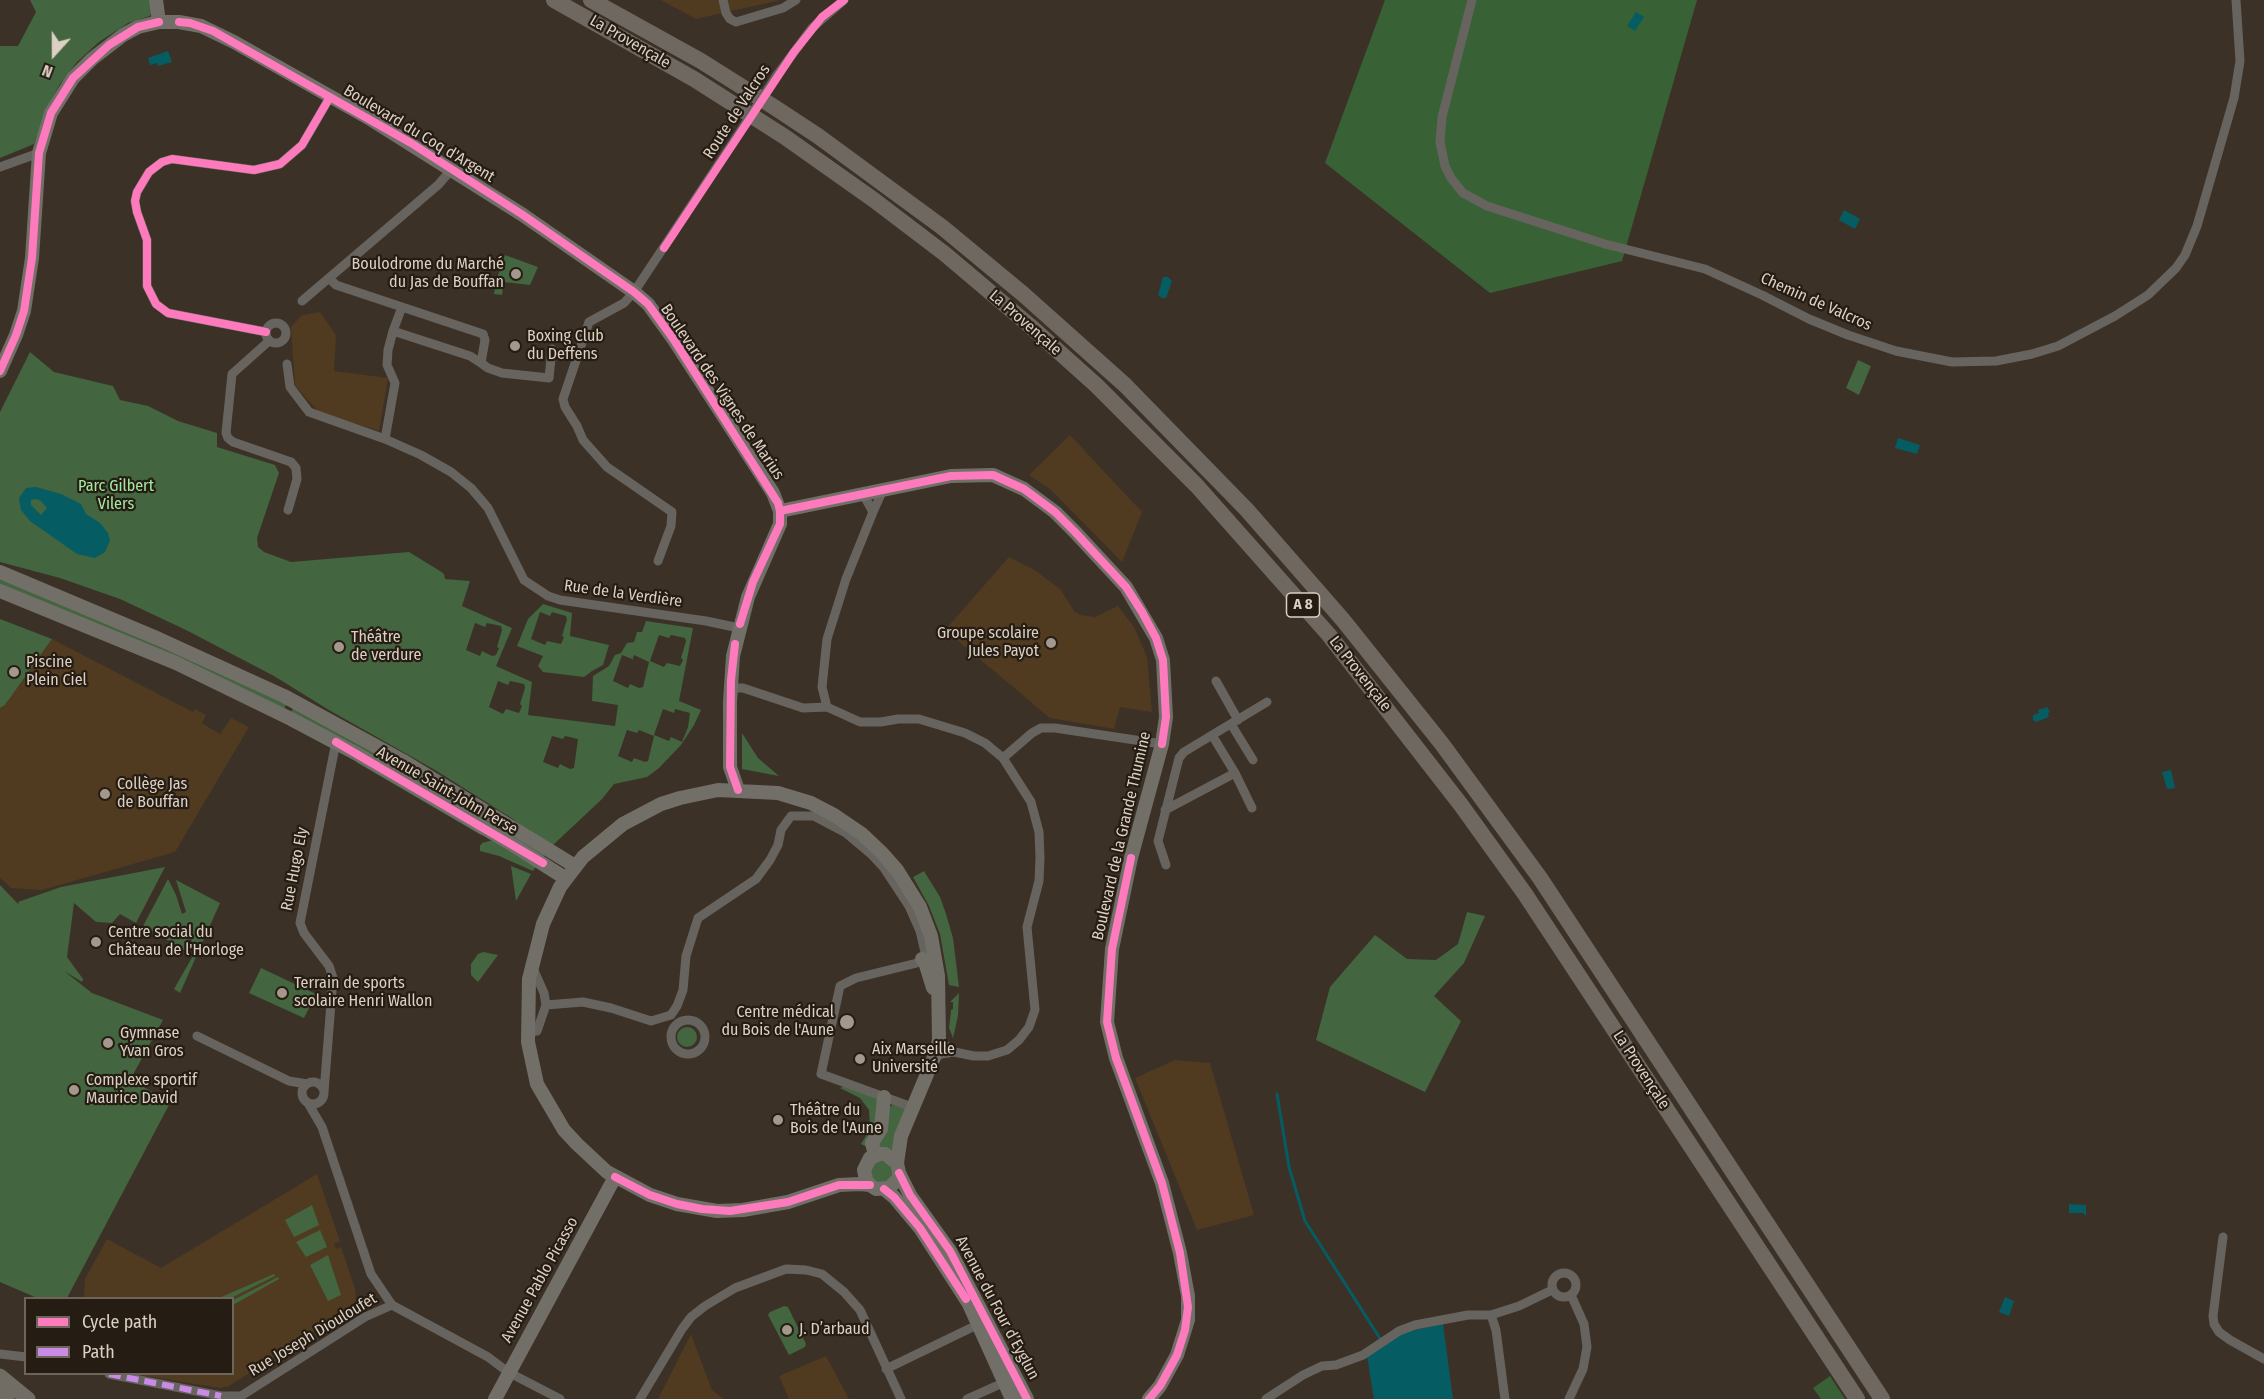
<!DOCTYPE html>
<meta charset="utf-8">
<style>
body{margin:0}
#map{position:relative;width:2264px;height:1399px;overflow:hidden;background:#3c3126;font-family:"Fira Sans Condensed",sans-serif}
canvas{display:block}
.legend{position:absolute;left:24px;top:1297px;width:210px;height:78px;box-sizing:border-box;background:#251c13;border:2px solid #6e6459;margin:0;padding:8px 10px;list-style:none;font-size:18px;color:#dcd0c3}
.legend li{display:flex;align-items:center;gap:12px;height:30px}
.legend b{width:30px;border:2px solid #6e6459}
.north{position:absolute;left:24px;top:24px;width:60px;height:60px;-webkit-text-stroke:4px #251c13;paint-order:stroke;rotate:201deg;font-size:16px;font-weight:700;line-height:24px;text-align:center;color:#dcd0c3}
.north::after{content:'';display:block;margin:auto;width:21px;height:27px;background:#dcd0c3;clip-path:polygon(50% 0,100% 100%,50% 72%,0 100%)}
</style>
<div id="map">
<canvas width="2264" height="1399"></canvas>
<ul class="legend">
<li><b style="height:8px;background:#fd7abc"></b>Cycle path</li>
<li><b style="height:8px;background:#ca8be6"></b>Path</li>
</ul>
<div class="north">N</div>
</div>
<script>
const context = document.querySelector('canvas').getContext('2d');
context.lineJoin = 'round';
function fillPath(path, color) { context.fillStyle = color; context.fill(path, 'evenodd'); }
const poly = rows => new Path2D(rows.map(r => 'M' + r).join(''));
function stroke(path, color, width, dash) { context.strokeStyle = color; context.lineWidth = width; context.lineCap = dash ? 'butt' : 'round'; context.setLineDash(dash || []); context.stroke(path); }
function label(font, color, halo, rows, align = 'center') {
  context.font = font + ' "Fira Sans Condensed",sans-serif'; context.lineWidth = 4.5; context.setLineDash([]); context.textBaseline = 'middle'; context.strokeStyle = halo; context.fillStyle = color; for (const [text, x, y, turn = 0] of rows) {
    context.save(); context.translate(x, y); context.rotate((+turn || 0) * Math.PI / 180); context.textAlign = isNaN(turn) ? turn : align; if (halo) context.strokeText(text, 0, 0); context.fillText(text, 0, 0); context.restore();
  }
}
const built = poly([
 [661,0,719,0,722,13,696,19],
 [725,0,781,0,727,12],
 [320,312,336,335,334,371,388,378,379,431,319,412,295,386,291,327,302,315],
 [1070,435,1142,512,1122,562,1051,490,1029,475],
 [1009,557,1036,571,1060,589,1075,612,1080,615,1095,617,1118,606,1134,627,1147,657,1152,712,1120,707,1114,729,1050,718,945,630],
 [52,639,193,712,195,709,206,715,202,723,220,734,231,718,249,727,175,852,42,890,11,888,0,878,0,708,5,705],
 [1175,1060,1210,1063,1254,1215,1197,1230,1135,1078],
 [317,1174,340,1241,334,1244,336,1249,341,1247,355,1289,356,1300,354,1306,229,1386,220,1388,134,1374,232,1374,232,1298,84,1298,85,1279,107,1239,161,1268],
 [691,1334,712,1390,724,1399,658,1399],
 [826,1356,849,1399,789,1399,779,1376]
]);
const green = poly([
 [30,0,149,0,152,10,150,16,128,23,99,42,77,62,60,84,47,108,34,144,0,158,0,46,18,46,36,12],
 [505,255,538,267,530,285,504,282,502,295,494,294,496,281],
 [30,352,54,372,113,386,120,400,148,406,178,421,217,433,217,447,275,465,279,473,257,538,258,547,264,552,291,562,409,552,440,571,444,574,445,579,470,581,462,606,512,628,496,666,532,682,528,715,615,726,618,705,592,701,593,676,609,666,615,655,621,653,627,643,634,642,637,632,642,632,646,621,693,628,679,701,701,710,694,725,681,745,659,768,647,777,614,784,602,799,552,846,531,833,513,819,435,770,329,710,274,676,186,630,120,599,60,578,0,562,0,412],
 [475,623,485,627,487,623,501,626,502,630,497,647,499,648,496,655,492,656,482,651,480,656,466,650],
 [659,635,669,638,671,635,685,638,686,641,681,658,683,660,680,666,667,663,664,667,650,661],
 [622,655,632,659,632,661,634,655,649,662,643,687,639,688,630,684,628,688,613,681],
 [498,681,508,685,510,681,524,684,525,688,520,704,522,706,519,713,506,709,503,714,489,707],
 [663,709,674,713,675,709,690,713,688,727,682,742,671,737,669,741,654,735],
 [627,730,637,733,639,730,654,736,648,761,645,762,634,758,632,762,618,756],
 [552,736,563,739,565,736,578,739,574,768,570,769,560,764,558,768,543,762],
 [1858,360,1871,366,1859,395,1846,388],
 [0,576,287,703,283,712,0,586],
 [543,604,572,613,570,636,609,645,603,665,592,671,584,677,543,672,538,666,543,656,517,646,528,619],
 [540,612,550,616,552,612,566,616,567,619,562,636,564,637,561,644,547,641,545,645,531,639],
 [0,619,52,639,5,705,0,708],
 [294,706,329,724,547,852,542,859,458,805,348,743,290,714],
 [742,733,758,758,779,776,742,769],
 [357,759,484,835,481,835,356,762],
 [493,840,537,865,533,871,499,856,480,851,480,846,482,843],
 [511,866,531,874,516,901],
 [165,867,136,923,120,914,112,923,96,922,74,903,67,957,83,979,82,982,64,971,92,993,163,1020,130,1080,166,1099,169,1105,67,1298,37,1298,0,1282,0,885,19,905,18,902,61,887],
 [924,871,940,897,946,914,953,938,959,987,949,985,940,934,929,906,913,877],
 [168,879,176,895,182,914,186,912,176,880,220,903,180,993,174,989,194,954,191,939,188,940,188,952,143,926],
 [1467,912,1485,916,1464,963,1434,996,1461,1021,1425,1092,1316,1040,1330,987,1375,935,1407,959,1436,960,1458,944],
 [483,952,498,955,478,982,471,975,471,964,478,954],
 [261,968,316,994,304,1018,249,993],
 [959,993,958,1016,953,1038,949,1028,951,1010,953,1009,953,1002,950,1002],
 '677 1037a10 10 0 1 1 20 0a10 10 0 1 1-20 0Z',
 [844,1086,879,1098,877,1126,867,1147,861,1144,870,1129,869,1110,860,1098,840,1088],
 [892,1105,906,1108,894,1151,876,1149,888,1110],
 '870 1172a11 11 0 1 1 22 0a11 11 0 1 1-22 0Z',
 [312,1205,319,1225,294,1237,285,1220],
 [320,1230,327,1247,306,1257,296,1242],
 [328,1255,341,1295,328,1301,310,1265],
 [274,1274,275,1276,231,1298,219,1298],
 [278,1277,279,1279,233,1305,233,1300],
 [784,1306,788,1307,806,1344,805,1347,789,1355,768,1315,770,1312]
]);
const forest = poly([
 [1385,0,1697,0,1622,261,1490,293,1325,163],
 [1830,1376,1845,1399,1821,1399,1813,1388]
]);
const water = poly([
 [1636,12,1644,17,1635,31,1627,26],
 [168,51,172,62,158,66,157,63,150,65,148,58],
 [1844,210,1860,219,1855,229,1839,220],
 [1163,277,1168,277,1172,281,1166,298,1162,298,1158,295],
 [1898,438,1920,445,1917,454,1895,448],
 [36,487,61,494,81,504,86,514,100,523,108,533,110,541,105,552,95,558,77,554,30,521,21,510,19,498,26,488],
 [34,499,40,500,47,508,41,515,31,505,31,500],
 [2047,707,2050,712,2048,713,2049,717,2036,722,2033,720,2033,715,2039,713,2038,710],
 [2171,770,2175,788,2167,789,2162,772],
 [2069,1204,2086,1205,2086,1216,2083,1213,2069,1213],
 [2005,1297,2014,1301,2009,1316,1999,1312],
 [1443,1324,1453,1399,1374,1399,1367,1356,1402,1333]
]);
const stream = poly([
 [1277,1094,1289,1167,1305,1221,1381,1340]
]);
const street = poly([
 [723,0,726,13,730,19,736,22,783,8,796,0],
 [1472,0,1442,117,1440,142,1445,166,1451,178,1463,193,1487,206,1605,244,1705,269,1762,295,1809,319,1848,335,1896,351,1952,362,1996,361,2032,354,2058,346,2115,316,2148,295,2176,268,2185,255,2197,226,2234,98,2240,61,2236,0],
 [777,75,812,28,844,0],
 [0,167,39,153],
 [329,278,336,285,483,334,485,340,481,363,470,356,393,331,402,307],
 [302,301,438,185,452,169],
 '266 333a10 10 0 1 1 20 0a10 10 0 1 1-20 0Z',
 [266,332,168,313,156,304,147,286,147,240,137,212,135,201,137,192,149,172,162,162,172,159,254,170,280,164,302,145,330,97],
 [269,341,232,374,226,433,228,438,233,442,291,462,296,468,297,479,288,510],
 [481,363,488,368,502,373,549,378,552,349],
 [287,364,290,387,309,412,385,439,421,455,451,472,471,488,488,508,524,580,548,596,560,600,706,621,739,628],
 [385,439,395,383,387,365,388,350,393,331],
 [863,494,873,512,883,490],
 [658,561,671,526,672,512,607,467,583,440,577,426,565,407,563,399,589,322,624,303,634,292,734,141],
 [1216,681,1238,720],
 [731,688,743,688,803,708,827,707,860,722,881,722,898,719,919,719,965,733,985,743,1003,758,1031,802,1039,832,1040,858,1039,881,1027,927,1035,1010,1029,1027,1019,1040,1007,1050,988,1056,974,1056,954,1052],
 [827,707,822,687,827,639,846,579,873,512],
 [1231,724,1253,760],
 [1003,758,1032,733,1041,728,1055,728,1162,744],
 [1235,773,1252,808],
 [1165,810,1235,773,1212,735],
 [1166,865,1158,841,1179,758,1184,752,1267,702],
 [546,1005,583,1002,611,1008,651,1021,671,1015,677,1006,683,990,686,956,698,918,756,879,770,860,778,845,781,830,791,816,814,816,846,833,871,854,884,868,909,906,920,931,925,952,924,957,917,963,856,978,840,986,821,1074,912,1107],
 '671 1037a17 17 0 1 1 34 0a17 17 0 1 1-34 0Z',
 [527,1032,537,1031,546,1005,544,993,532,966],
 [197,1036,289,1081,307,1084],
 [935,1055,954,1052,939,1040],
 '302 1093a11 11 0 1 1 22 0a11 11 0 1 1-22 0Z',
 [324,1092,333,978,329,966,304,933,300,923,336,742],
 [308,1103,322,1127,371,1274,392,1305,488,1357,508,1372,560,1399],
 [2223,1237,2213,1316,2214,1324,2219,1332,2230,1340,2264,1359],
 '1552 1285a12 12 0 1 1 24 0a12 12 0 1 1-24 0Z',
 [1491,1315,1496,1330,1505,1399],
 [0,1354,26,1357],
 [886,1369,979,1324],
 [109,1374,221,1396,241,1396,365,1317,392,1305],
 [640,1399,682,1329,691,1317,705,1306,735,1288,786,1269,806,1270,822,1274,844,1292,860,1310,901,1399],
 [967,1399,1005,1382],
 [1266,1399,1303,1375,1322,1366,1336,1365,1363,1355,1399,1331,1415,1325,1468,1315,1491,1315,1519,1306,1552,1290],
 [1569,1399,1583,1369,1587,1347,1584,1324,1571,1295]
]);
const secondary = poly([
 [156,0,159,22],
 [0,371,16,335,24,311,32,258,39,153,51,113,73,78,92,59,123,35,138,27,159,22,179,22,201,26,234,42,372,120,523,215,634,292,648,304,674,340,773,493,780,511,780,524,748,597,733,656,730,702,730,767,738,790],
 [780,511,951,476,993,475,1024,489,1055,512,1075,532,1126,587,1156,638,1163,660,1166,717,1162,744,1131,858,1112,949,1107,1022,1116,1058,1162,1183,1180,1253,1188,1296,1188,1320,1177,1355,1160,1386,1149,1399],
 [0,572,159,639,284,696,405,762,575,866],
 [0,591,176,663,291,719,359,755,513,845,565,878],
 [718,790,778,793,811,803,834,815,862,834,881,852,897,870,920,907,931,936,938,976,939,1040,935,1055,901,1136,897,1163,899,1173,898,1179,889,1188,876,1189,870,1185,860,1184,839,1185,788,1202,743,1210,717,1211,677,1204,650,1195,607,1172,577,1144,564,1130,537,1084,528,1042,529,979,543,924,560,887,583,857,623,824,661,804,680,798,718,790],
 [922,959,925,962,933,988],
 [875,1155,872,1143,881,1129,884,1097],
 [899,1173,910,1195,950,1251,1027,1399],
 [870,1185,866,1180,864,1170,870,1158,880,1154,885,1154,897,1163],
 [884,1189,894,1197,920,1228,969,1304,1012,1399],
 [495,1399,615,1177]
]);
const primary = poly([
 [0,1376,28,1399],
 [0,1393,7,1399]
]);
const highway = poly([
 [554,0,694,79,785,137,874,200,945,254,1029,325,1096,385,1197,486,1329,635,1461,805,1525,894,1857,1399],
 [591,0,701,61,774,107,818,136,942,227,1023,294,1125,385,1247,510,1343,620,1442,744,1540,878,1882,1399]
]);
const streetBridge = poly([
 [734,141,777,75]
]);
const quiet = poly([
 [109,1374,221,1396]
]);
const cycleway = poly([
 [179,22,190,23,213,31,411,143,523,215,634,292,648,304,674,340,778,503,780,511,780,524,753,582,740,624],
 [664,248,794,52,822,17,844,0],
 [266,332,168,313,156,304,147,286,147,240,137,212,135,201,137,192,149,172,162,162,172,159,254,170,280,164,302,145,330,97],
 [0,371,16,335,24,311,32,258,39,153,51,113,73,78,109,45,138,27,159,22],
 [780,511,951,476,993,475,1024,489,1055,512,1075,532,1126,587,1142,612,1156,638,1163,660,1166,717,1162,744],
 [735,644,731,680,730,767,738,790],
 [336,742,543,863],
 [1131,858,1112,949,1107,1022,1116,1058,1162,1183,1180,1253,1188,1307,1185,1330,1177,1355,1160,1386,1149,1399],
 [899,1173,910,1195,950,1251,1027,1399],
 [615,1177,650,1195,677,1204,702,1209,730,1211,788,1202,839,1185,870,1185],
 [884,1189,894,1197,920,1228,966,1299]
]);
const markers = [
 [516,274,6,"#a4988c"],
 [515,346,6,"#a4988c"],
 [1051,643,6,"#a4988c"],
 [339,647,6,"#a4988c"],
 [14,672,6,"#a4988c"],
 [105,794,6,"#a4988c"],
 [96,942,6,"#a4988c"],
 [282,993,6,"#a4988c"],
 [847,1022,8,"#a4988c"],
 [108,1043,6,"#a4988c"],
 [860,1059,6,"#a4988c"],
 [74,1090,6,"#a4988c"],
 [778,1120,6,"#a4988c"],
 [787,1330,6,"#a4988c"]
];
const shields = [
 [1303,605,33]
];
const shieldNames = [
 ["A 8",1303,605]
];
const streetNames = [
 ["La Provençale",630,42,30],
 ["Route de Valcros",737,112,-57],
 ["Boulevard du Coq d'Argent",419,134,31],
 ["Chemin de Valcros",1816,302,24],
 ["La Provençale",1025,323,41],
 ["Boulevard des Vignes de Marius",722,392,56],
 ["Rue de la Verdière",623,594,8],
 ["La Provençale",1360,674,52],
 ["Avenue Saint-John Perse",447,791,30],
 ["Boulevard de la Grande Thumine",1122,836,-77],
 ["Rue Hugo Ely",295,869,-79],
 ["La Provençale",1641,1070,57],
 ["Avenue Pablo Picasso",540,1280,-61],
 ["Avenue du Four d’Eyglun",997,1308,62],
 ["Rue Joseph Diouloufet",313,1335,-31]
];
const poiNames = [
 ["Boulodrome du Marché",504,265,"right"],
 ["du Jas de Bouffan",504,283,"right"],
 ["Boxing Club",527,337],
 ["du Deffens",527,355],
 ["Groupe scolaire",1039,634,"right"],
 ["Jules Payot",1039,652,"right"],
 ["Théâtre",351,638],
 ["de verdure",351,656],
 ["Piscine",26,663],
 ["Plein Ciel",26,681],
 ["Collège Jas",117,785],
 ["de Bouffan",117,803],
 ["Centre social du",108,933],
 ["Château de l'Horloge",108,951],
 ["Terrain de sports",294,984],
 ["scolaire Henri Wallon",294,1002],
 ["Centre médical",834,1013,"right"],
 ["du Bois de l'Aune",834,1031,"right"],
 ["Gymnase",120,1034],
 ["Yvan Gros",120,1052],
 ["Aix Marseille",872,1050],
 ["Université",872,1068],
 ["Complexe sportif",86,1081],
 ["Maurice David",86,1099],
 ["Théâtre du",790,1111],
 ["Bois de l'Aune",790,1129],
 ["J. D’arbaud",799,1330]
];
const parkNames = [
 ["Parc Gilbert",116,487],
 ["Vilers",116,505]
];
fillPath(built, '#503a20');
fillPath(green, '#43653f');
fillPath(forest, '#386235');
fillPath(water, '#055d63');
stroke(stream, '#055d63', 3);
stroke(street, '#67645f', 9);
stroke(secondary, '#726f69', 14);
stroke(primary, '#716c64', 15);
stroke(highway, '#6f6860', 16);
stroke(streetBridge, '#67645f', 9);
stroke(quiet, '#ca8be6', 6, [12, 6]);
stroke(cycleway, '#fd7abc', 8);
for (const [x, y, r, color] of markers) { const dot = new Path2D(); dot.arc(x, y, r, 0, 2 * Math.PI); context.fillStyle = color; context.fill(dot); stroke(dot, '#251c13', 2); }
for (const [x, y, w] of shields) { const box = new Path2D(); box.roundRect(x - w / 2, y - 12, w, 24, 4.5); context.fillStyle = '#251c13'; context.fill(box); stroke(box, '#dcd0c3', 1.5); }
label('bold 15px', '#dcd0c3', null, shieldNames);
label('16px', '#dcd0c3', '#251c13', streetNames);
label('16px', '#dcd0c3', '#251c13', poiNames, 'left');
label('16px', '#a1eba0', '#251c13', parkNames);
</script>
